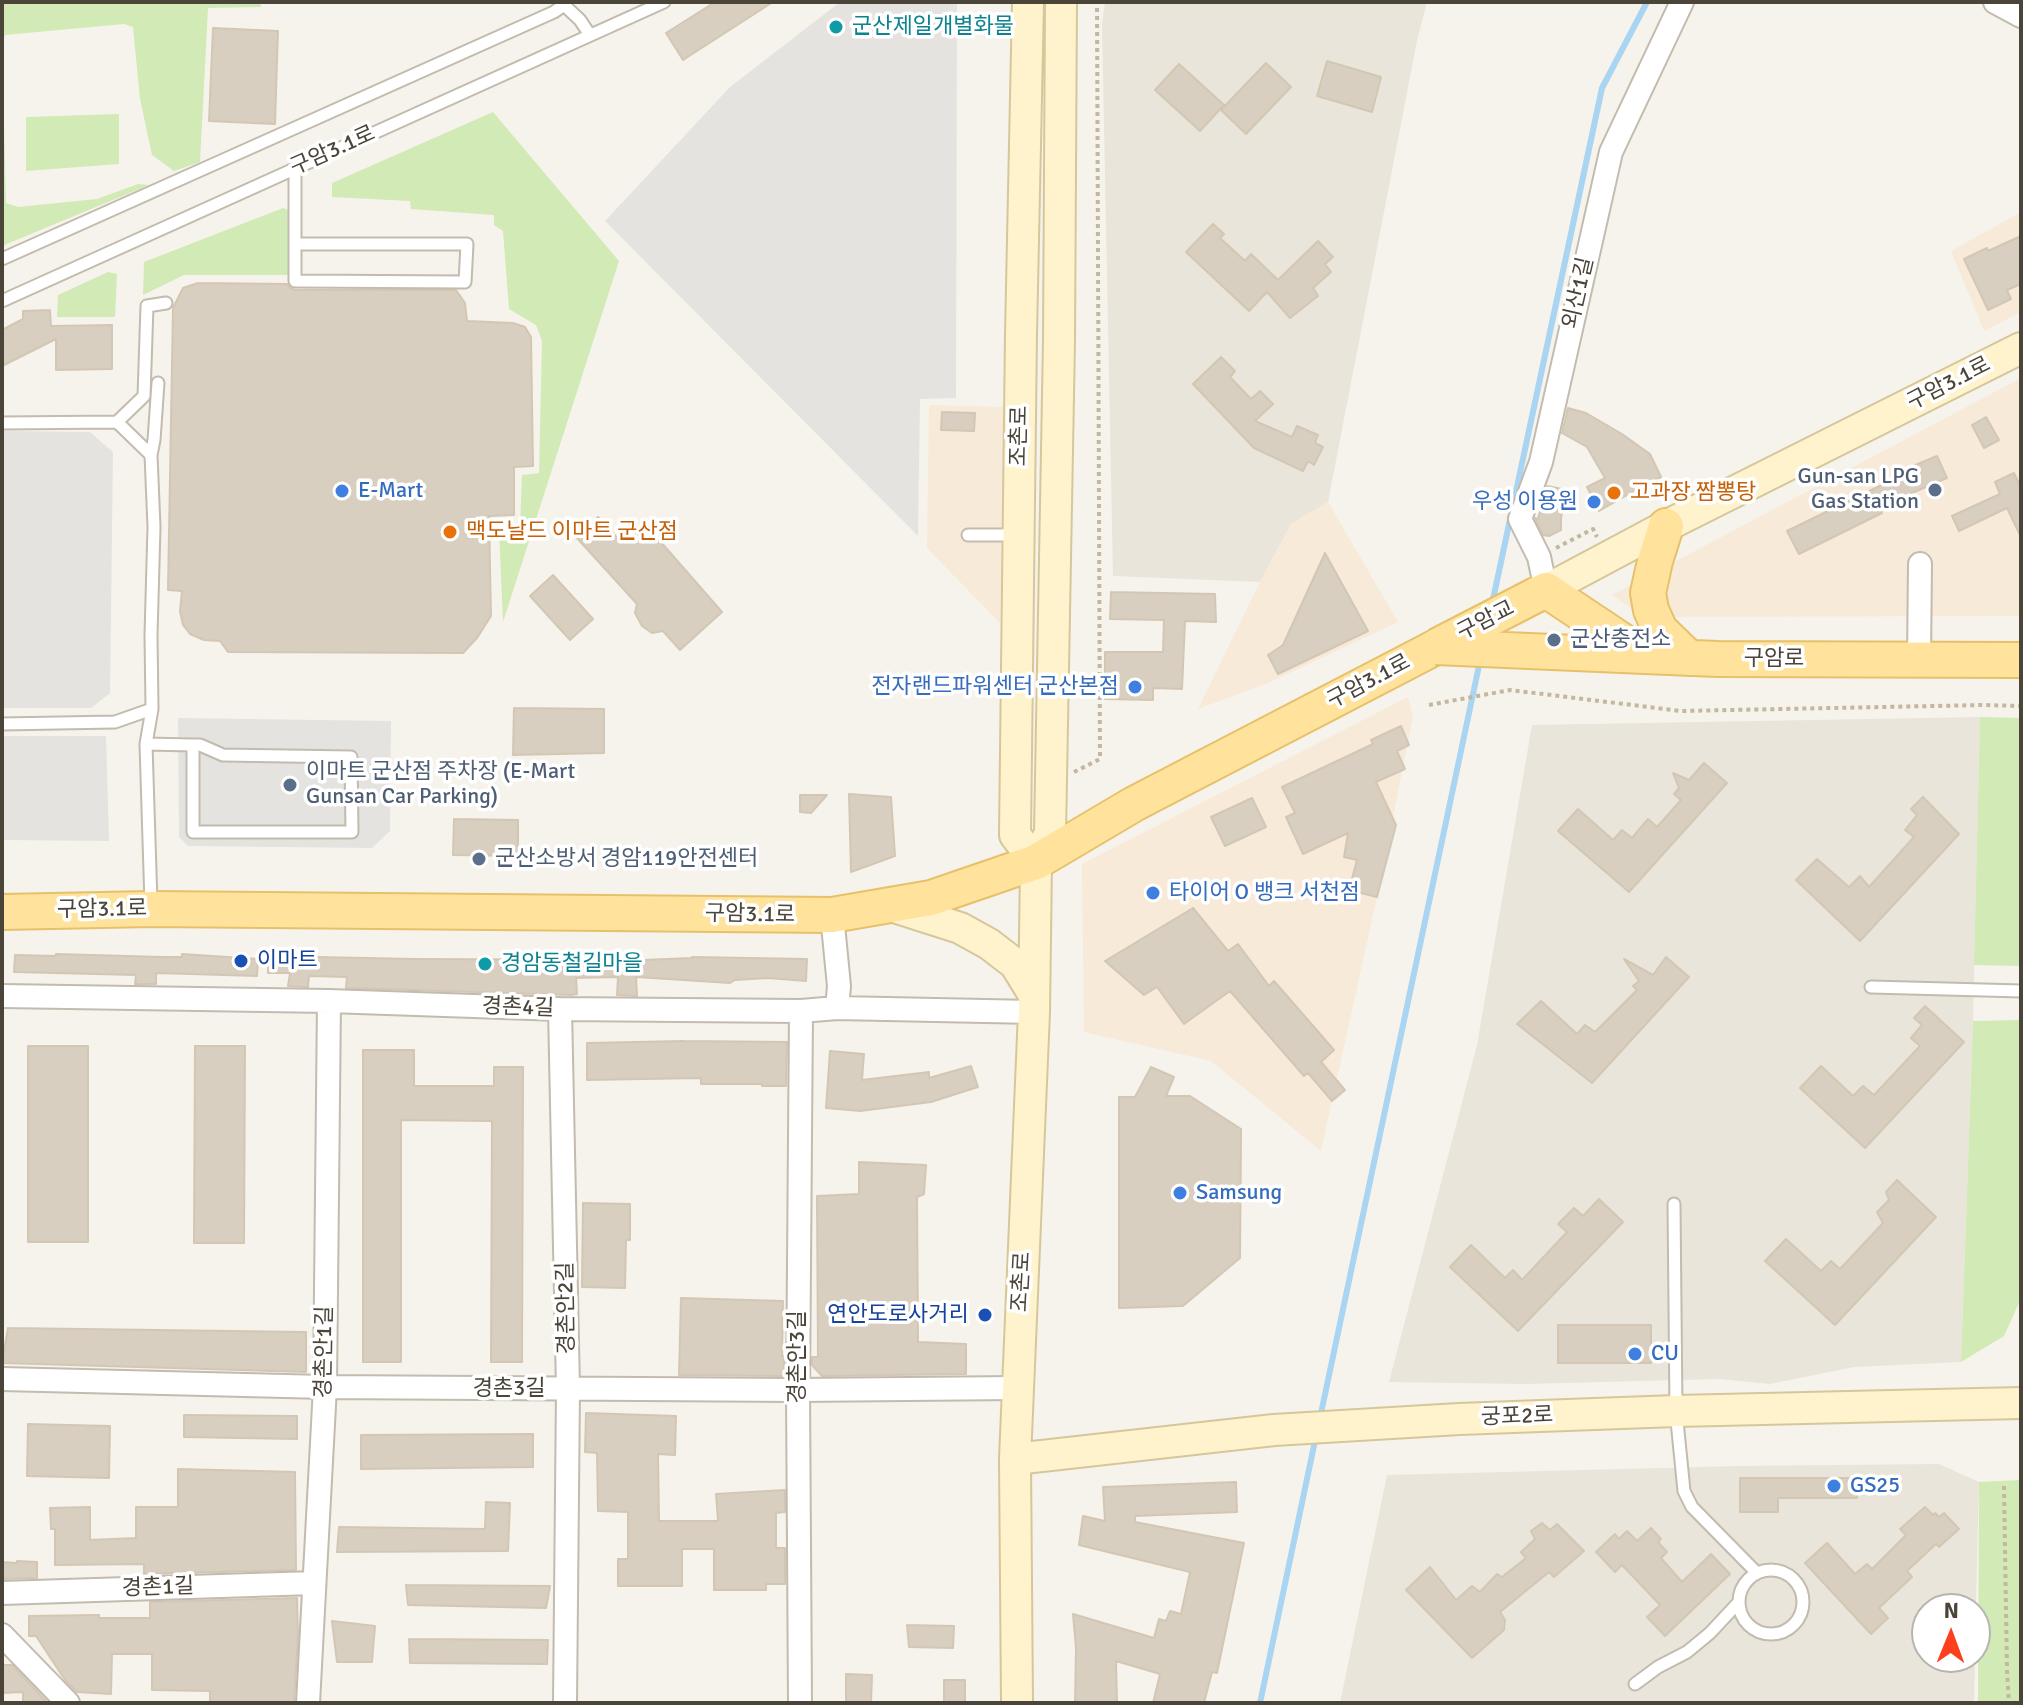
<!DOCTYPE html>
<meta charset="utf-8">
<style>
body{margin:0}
#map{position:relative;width:2023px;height:1705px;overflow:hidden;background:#f6f3ec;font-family:Signika,sans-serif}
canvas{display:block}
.frame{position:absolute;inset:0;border:4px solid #4b4439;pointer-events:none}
.north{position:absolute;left:1911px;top:1593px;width:80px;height:80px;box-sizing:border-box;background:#fff;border:2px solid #b7b4b0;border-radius:50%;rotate:1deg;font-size:22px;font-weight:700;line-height:32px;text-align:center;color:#4b4439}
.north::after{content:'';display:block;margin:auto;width:28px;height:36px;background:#fc3f1d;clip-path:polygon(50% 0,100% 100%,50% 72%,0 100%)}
</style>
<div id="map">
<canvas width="2023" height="1705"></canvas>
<div class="frame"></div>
<div class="north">N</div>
</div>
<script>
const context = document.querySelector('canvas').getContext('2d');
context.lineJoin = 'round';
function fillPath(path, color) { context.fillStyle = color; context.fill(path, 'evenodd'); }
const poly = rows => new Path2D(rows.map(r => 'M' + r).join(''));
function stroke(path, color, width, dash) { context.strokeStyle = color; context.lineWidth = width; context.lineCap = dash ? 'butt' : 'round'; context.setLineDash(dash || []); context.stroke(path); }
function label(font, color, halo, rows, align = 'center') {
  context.font = font + ' Signika,"Noto Sans KR",sans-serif'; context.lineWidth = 7; context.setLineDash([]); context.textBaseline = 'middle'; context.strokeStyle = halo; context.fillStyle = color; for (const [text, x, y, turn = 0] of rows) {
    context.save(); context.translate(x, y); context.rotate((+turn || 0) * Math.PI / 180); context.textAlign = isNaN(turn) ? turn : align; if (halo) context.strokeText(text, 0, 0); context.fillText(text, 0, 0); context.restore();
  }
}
const residential = poly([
 [1105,2,1427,2,1417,41,1328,502,1291,524,1260,582,1113,576,1102,25],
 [1980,717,1973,1021,1961,1362,1854,1367,1770,1384,1719,1379,1525,1384,1389,1382,1477,1045,1532,725],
 [1939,1464,1979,1482,1975,1639,1975,1609,1927,1609,1927,1657,1975,1657,1974,1703,1340,1703,1387,1475,1739,1466]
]);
const commercial = poly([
 [2021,212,2021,312,1984,331,1951,251],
 [2021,378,2021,616,1643,617,1612,595],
 [929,405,1006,407,1000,623,927,548],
 [1328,502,1398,622,1268,683,1198,709,1260,582,1291,524],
 [1408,697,1413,717,1377,897,1321,1151,1211,1061,1084,1032,1082,864]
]);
const green = poly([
 [2,2,260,2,261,7,208,8,200,162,174,171,152,155,140,99,133,27,124,24,5,35,2,43,6,203,18,207,97,199,138,184,149,185,2,246],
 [493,112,619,261,503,622,499,529,520,526,522,475,539,473,542,341,536,325,509,309,503,231,494,225,494,215,411,209,410,201,332,197,332,183],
 [119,114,119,164,26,171,26,117],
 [283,208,291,211,290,275,184,275,143,295,144,262],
 [108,272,117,274,115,317,57,317,58,295],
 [1980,717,2021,718,2021,966,1974,965],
 [2021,1020,2021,1295,2018,1305,2004,1336,1961,1362,1973,1021],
 [2021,1480,2021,1703,1978,1703,1979,1482]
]);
const parking = poly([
 [840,2,957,2,956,398,920,399,918,536,605,221,730,87],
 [2,431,90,432,113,452,110,693,91,708,2,708],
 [178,718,391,721,390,831,372,848,188,846,179,837],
 [2,736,106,736,109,841,2,840]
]);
const stream = poly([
 [1492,604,1602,88,1647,2],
 [1320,1418,1480,661],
 [1260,1703,1316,1436]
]);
const building = poly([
 [715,2,773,2,683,60,666,33,715,2],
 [213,28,278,31,275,124,209,121,213,28],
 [1327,61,1381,77,1372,112,1317,96,1327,61],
 [1266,63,1291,87,1246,134,1221,110,1266,63],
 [1179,64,1224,105,1200,131,1155,90,1179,64],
 [1213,224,1224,234,1220,238,1245,261,1251,254,1278,280,1318,241,1333,257,1325,264,1331,272,1313,288,1318,296,1290,318,1267,292,1249,311,1186,252,1213,224],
 [2021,236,2021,284,2007,290,2011,299,1988,310,1964,259,1987,248,1988,251,2021,236],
 [198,283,287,284,290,288,295,290,456,290,465,303,467,321,513,323,525,327,531,337,533,466,514,467,514,515,489,516,491,616,477,638,463,653,228,652,220,641,204,640,190,634,183,625,180,611,182,591,168,590,173,308,183,288,198,283],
 [50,310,51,326,112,325,112,369,56,370,56,339,2,366,2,330,23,319,23,311,50,310],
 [1221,357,1235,371,1230,377,1251,399,1260,391,1273,404,1255,421,1292,437,1297,426,1318,435,1315,443,1323,447,1314,465,1308,461,1303,471,1254,448,1193,384,1221,357],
 [1568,408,1586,413,1622,434,1650,454,1661,477,1643,486,1599,511,1587,487,1605,478,1587,447,1562,433,1568,408],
 [942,412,975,413,974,431,941,430,942,412],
 [1986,417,1999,440,1984,448,1972,425,1986,417],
 [1937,456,1947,478,1879,507,1882,513,1799,554,1787,531,1896,478,1894,474,1937,456],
 [2014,473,2021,488,2021,537,2007,508,1959,531,1952,516,2000,494,1995,482,2014,473],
 [1547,486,1567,490,1561,518,1561,530,1549,536,1543,535,1535,518,1538,519,1547,486],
 [598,517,623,544,646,525,722,612,680,650,663,631,652,633,642,626,635,613,637,604,576,537,598,517],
 [1325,553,1368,631,1278,674,1268,655,1283,645,1325,553],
 [553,575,593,619,570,640,530,596,553,575],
 [1111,592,1215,594,1216,622,1185,621,1182,689,1153,688,1153,700,1105,699,1105,652,1163,652,1164,620,1110,619,1111,592],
 [514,708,604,709,604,753,513,755,514,708],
 [1401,726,1409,745,1397,751,1405,769,1376,782,1396,825,1377,897,1349,890,1357,860,1344,857,1348,833,1303,854,1286,817,1295,813,1282,787,1373,744,1371,740,1401,726],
 [1704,763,1727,783,1629,892,1558,831,1578,809,1613,840,1622,830,1632,838,1648,819,1657,827,1681,800,1674,794,1679,788,1673,773,1689,780,1704,763],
 [849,794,891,797,895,856,851,872,849,794],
 [800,795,827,795,811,813,800,812,800,795],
 [1923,797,1959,834,1860,941,1796,880,1817,859,1849,887,1860,876,1869,887,1914,837,1905,830,1917,815,1911,809,1923,797],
 [1252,798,1266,827,1225,846,1211,817,1252,798],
 [454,819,518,820,518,856,453,855,454,819],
 [1193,908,1228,951,1238,944,1269,986,1274,981,1334,1050,1321,1062,1345,1090,1332,1101,1308,1073,1304,1076,1230,991,1184,1024,1157,987,1144,995,1105,961,1193,908],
 [56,954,163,957,182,957,182,954,258,959,257,976,156,973,156,984,135,984,136,975,14,972,15,955,56,956,56,954],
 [268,956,415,959,642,960,692,958,692,957,807,959,806,981,768,978,735,980,730,983,636,977,637,996,617,995,618,977,576,978,577,994,571,995,346,988,347,977,309,976,308,987,288,986,290,973,268,973,268,956],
 [1666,957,1689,977,1592,1083,1517,1024,1541,1001,1577,1034,1585,1025,1595,1032,1637,990,1633,986,1639,981,1624,959,1653,975,1666,957],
 [1925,1006,1964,1042,1865,1148,1800,1088,1821,1066,1853,1096,1863,1086,1874,1095,1920,1046,1911,1038,1922,1025,1914,1018,1925,1006],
 [684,1041,787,1042,786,1086,762,1086,762,1084,701,1084,701,1078,587,1080,587,1043,684,1041],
 [28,1046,88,1046,88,1242,28,1242,28,1046],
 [195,1046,245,1046,244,1243,194,1243,195,1046],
 [363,1050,414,1050,414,1086,494,1086,494,1067,523,1067,522,1362,491,1362,492,1121,401,1120,401,1362,363,1362,363,1050],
 [830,1051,864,1054,862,1080,929,1072,929,1078,971,1066,978,1087,931,1102,860,1111,826,1108,830,1051],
 [1151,1067,1174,1077,1166,1096,1190,1096,1241,1129,1240,1258,1183,1306,1119,1308,1119,1097,1135,1097,1151,1067],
 [859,1162,926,1165,924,1194,917,1197,918,1342,966,1344,966,1374,822,1376,812,1365,812,1357,818,1357,817,1196,859,1194,859,1162],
 [1897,1180,1936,1217,1835,1325,1765,1261,1786,1239,1821,1271,1831,1261,1840,1269,1883,1223,1877,1212,1889,1200,1886,1192,1897,1180],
 [1599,1199,1623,1222,1518,1331,1450,1267,1471,1245,1505,1278,1513,1270,1522,1280,1567,1232,1558,1224,1574,1208,1583,1216,1599,1199],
 [583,1203,630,1204,630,1240,626,1240,625,1288,582,1287,583,1203],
 [681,1298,783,1301,782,1356,784,1356,784,1376,679,1375,681,1298],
 [1558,1325,1651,1325,1651,1363,1558,1363,1558,1325],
 [8,1328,306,1332,306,1372,2,1363,8,1328],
 [586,1413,676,1416,675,1455,658,1454,659,1521,718,1521,716,1494,785,1490,785,1512,776,1513,776,1548,785,1548,785,1584,766,1584,766,1590,714,1590,714,1549,682,1549,682,1586,618,1586,618,1559,628,1559,628,1512,598,1511,597,1453,585,1452,586,1413],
 [184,1415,297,1416,297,1439,184,1437,184,1415],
 [28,1424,110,1426,109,1478,27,1476,28,1424],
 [533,1434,533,1467,361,1469,361,1435,533,1434],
 [178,1469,295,1472,296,1570,144,1574,144,1564,55,1565,55,1529,51,1529,50,1508,90,1507,90,1540,136,1538,136,1507,178,1507,178,1469],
 [1740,1478,1857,1478,1857,1498,1778,1498,1778,1512,1740,1512,1740,1478],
 [1236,1482,1237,1512,1135,1516,1135,1522,1244,1543,1217,1673,1212,1672,1204,1703,1153,1703,1160,1674,1116,1661,1117,1703,1075,1703,1076,1648,1073,1614,1154,1638,1159,1619,1166,1621,1170,1611,1181,1614,1190,1572,1079,1545,1083,1516,1105,1521,1103,1487,1236,1482],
 [486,1502,510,1503,508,1551,337,1552,339,1527,485,1529,486,1502],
 [1925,1507,1933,1515,1935,1513,1939,1517,1944,1513,1959,1529,1939,1547,1936,1544,1907,1571,1912,1577,1879,1608,1888,1618,1871,1634,1805,1563,1827,1543,1855,1574,1867,1564,1872,1569,1906,1535,1900,1529,1925,1507],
 [1542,1523,1550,1530,1557,1524,1584,1551,1554,1577,1549,1572,1500,1612,1505,1620,1504,1630,1472,1658,1406,1590,1430,1567,1456,1600,1472,1586,1480,1592,1497,1574,1502,1577,1526,1558,1521,1552,1535,1539,1531,1531,1542,1523],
 [1651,1528,1661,1539,1658,1542,1667,1552,1661,1558,1682,1582,1711,1554,1730,1574,1665,1636,1647,1617,1660,1605,1622,1565,1615,1572,1596,1552,1615,1534,1619,1539,1627,1531,1637,1541,1651,1528],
 [17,1561,37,1562,37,1578,2,1579,2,1562,17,1563,17,1561],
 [406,1585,550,1586,546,1608,408,1605,406,1585],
 [297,1598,298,1635,294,1703,210,1703,210,1691,152,1690,152,1654,112,1654,111,1694,77,1692,65,1680,36,1636,29,1636,29,1616,99,1615,99,1618,150,1618,150,1602,297,1598],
 [332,1621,375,1626,372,1662,337,1662,332,1621],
 [907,1625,954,1626,953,1648,909,1647,907,1625],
 [409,1639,548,1640,547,1664,410,1663,409,1639],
 [2,1665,12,1665,48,1703,23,1703,23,1692,2,1693,2,1665],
 [846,1674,872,1675,871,1703,846,1703,846,1674],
 [944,1680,965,1680,965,1703,944,1703,944,1680]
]);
const path = poly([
 [1556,548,1593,529,1597,537],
 [1429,705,1510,690,1681,711,1983,705,2021,706],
 [1074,772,1100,759,1097,2],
 [2004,1486,2007,1671,2009,1703]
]);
const lane = poly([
 [295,168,295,281,465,282,467,244,296,244],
 [2,259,554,12,564,5,580,20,590,35],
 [2,301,664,2],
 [117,422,144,396,147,306,166,303],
 [2,423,117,422,151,455,154,527,151,635,152,709,146,744,151,904],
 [151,455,154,440,158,383],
 [968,535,1010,535,1016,540],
 [2,724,115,722,152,709],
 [146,744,193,745,200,745,223,755,351,757,352,832,193,832,193,745],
 [1871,987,2021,991],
 [1674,1204,1676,1411,1684,1491,1692,1507,1757,1573],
 '1739 1602a32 32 0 1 1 64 0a32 32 0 1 1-64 0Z',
 [1635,1684,1658,1667,1687,1652,1710,1633,1738,1603]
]);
const street = poly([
 [1995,2,2021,16],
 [1546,590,1539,557,1520,519,1541,462,1611,152,1682,2],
 [1919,660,1920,564],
 [832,915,839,986,837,1008],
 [2,996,329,1001,560,1009,801,1011,837,1008,1034,1012],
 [560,1009,568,1389,565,1703],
 [2,1379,325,1387,798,1390,1017,1388],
 [2,1593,314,1583],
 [2,1635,68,1703],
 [308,1703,325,1387,329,1001],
 [800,1703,798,1390,801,1011]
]);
const secondary = poly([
 [1028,2,1021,334,1015,835,1036,862],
 [1546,590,1666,526,2021,348],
 [888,905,960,928,989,944,1015,964,1034,995],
 [1015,1459,1274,1430,1459,1419,1676,1411,2021,1403],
 [1017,1703,1015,1459,1034,1012,1036,862,1050,833,1059,340,1061,2]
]);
const primary = poly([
 [1666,526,1655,561,1648,593,1651,610,1660,630,1689,658],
 [1536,595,1546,590,1645,656,1718,659,2021,660],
 [2,912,151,909,832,915,931,898,1036,862,1134,804,1436,647]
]);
const primaryBridge = poly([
 [1437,646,1536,595],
 [1436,647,1645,656]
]);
const markers = [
 [836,27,8,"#0f9aa8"],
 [1935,490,8,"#5c6f8a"],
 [342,491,8,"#3f7fe0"],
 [1614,493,8,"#e8710a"],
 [1594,502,8,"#3f7fe0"],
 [450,532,8,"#e8710a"],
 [1554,640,8,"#5c6f8a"],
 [1135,687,8,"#3f7fe0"],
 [290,785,8,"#5c6f8a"],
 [479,859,8,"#5c6f8a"],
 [1153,893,8,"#3f7fe0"],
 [241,961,8,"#1a4fb4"],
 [485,964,8,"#0f9aa8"],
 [1180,1193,8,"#3f7fe0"],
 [985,1315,8,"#1a4fb4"],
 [1635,1354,8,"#3f7fe0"],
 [1834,1486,8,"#3f7fe0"]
];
const cultureNames = [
 ["군산제일개별화물",852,27],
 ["경암동철길마을",501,964]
];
const streetNames = [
 ["구암3.1로",333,151,-24],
 ["외산1길",1579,293,-77],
 ["구암3.1로",1949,384,-27],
 ["조촌로",1020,436,-89],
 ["구암교",1486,621,-27],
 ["구암로",1774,659],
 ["구암3.1로",1369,682,-28],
 ["구암3.1로",102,910,-1],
 ["구암3.1로",750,915,1],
 ["경촌4길",518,1008,2],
 ["조촌로",1022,1282,-87],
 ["경촌안2길",567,1308,-91],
 ["경촌안1길",325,1352,-89],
 ["경촌안3길",798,1357,-90],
 ["경촌3길",509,1389],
 ["궁포2로",1517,1417,-2],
 ["경촌1길",158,1588,-2]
];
const serviceNames = [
 ["Gun-san LPG",1919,477,"right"],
 ["Gas Station",1919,502,"right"],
 ["군산충전소",1570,640],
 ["이마트 군산점 주차장 (E-Mart",306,772],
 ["Gunsan Car Parking)",306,797],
 ["군산소방서 경암119안전센터",495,859]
];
const shopNames = [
 ["E-Mart",358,491],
 ["우성 이용원",1578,502,"right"],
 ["전자랜드파워센터 군산본점",1119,687,"right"],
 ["타이어 O 뱅크 서천점",1169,893],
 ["Samsung",1196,1193],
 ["CU",1651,1354],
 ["GS25",1850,1486]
];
const foodNames = [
 ["고과장 짬뽕탕",1630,493],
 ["맥도날드 이마트 군산점",466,532]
];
const transitNames = [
 ["이마트",257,961],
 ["연안도로사거리",969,1315,"right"]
];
fillPath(residential, '#eae5da');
fillPath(commercial, '#f7ead8');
fillPath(green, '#d2eab5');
fillPath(parking, '#e5e3e0');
stroke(stream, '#a9d4f2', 6);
fillPath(building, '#d8cfc1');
stroke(building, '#d3c7b4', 2);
stroke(lane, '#c2bbae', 15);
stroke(street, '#c2bbae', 26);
stroke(secondary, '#d6c79b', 34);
stroke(primary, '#e6c16a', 38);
stroke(path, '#c4b79f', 4, [4, 4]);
stroke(lane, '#fff', 11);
stroke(street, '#fff', 22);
stroke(secondary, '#fff3cd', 30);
stroke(primary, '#ffe39c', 34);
stroke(primaryBridge, '#e6c16a', 38, []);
stroke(primaryBridge, '#ffe39c', 34);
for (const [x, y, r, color] of markers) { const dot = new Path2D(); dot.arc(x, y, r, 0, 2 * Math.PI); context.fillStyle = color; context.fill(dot); stroke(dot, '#fff', 3); }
label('22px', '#0d838f', '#fff', cultureNames, 'left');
label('22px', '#4b4439', '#fff', streetNames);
label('22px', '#4e5e75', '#fff', serviceNames, 'left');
label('22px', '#366cbe', '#fff', shopNames, 'left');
label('22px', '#c56008', '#fff', foodNames, 'left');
label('22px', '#164399', '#fff', transitNames, 'left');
</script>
